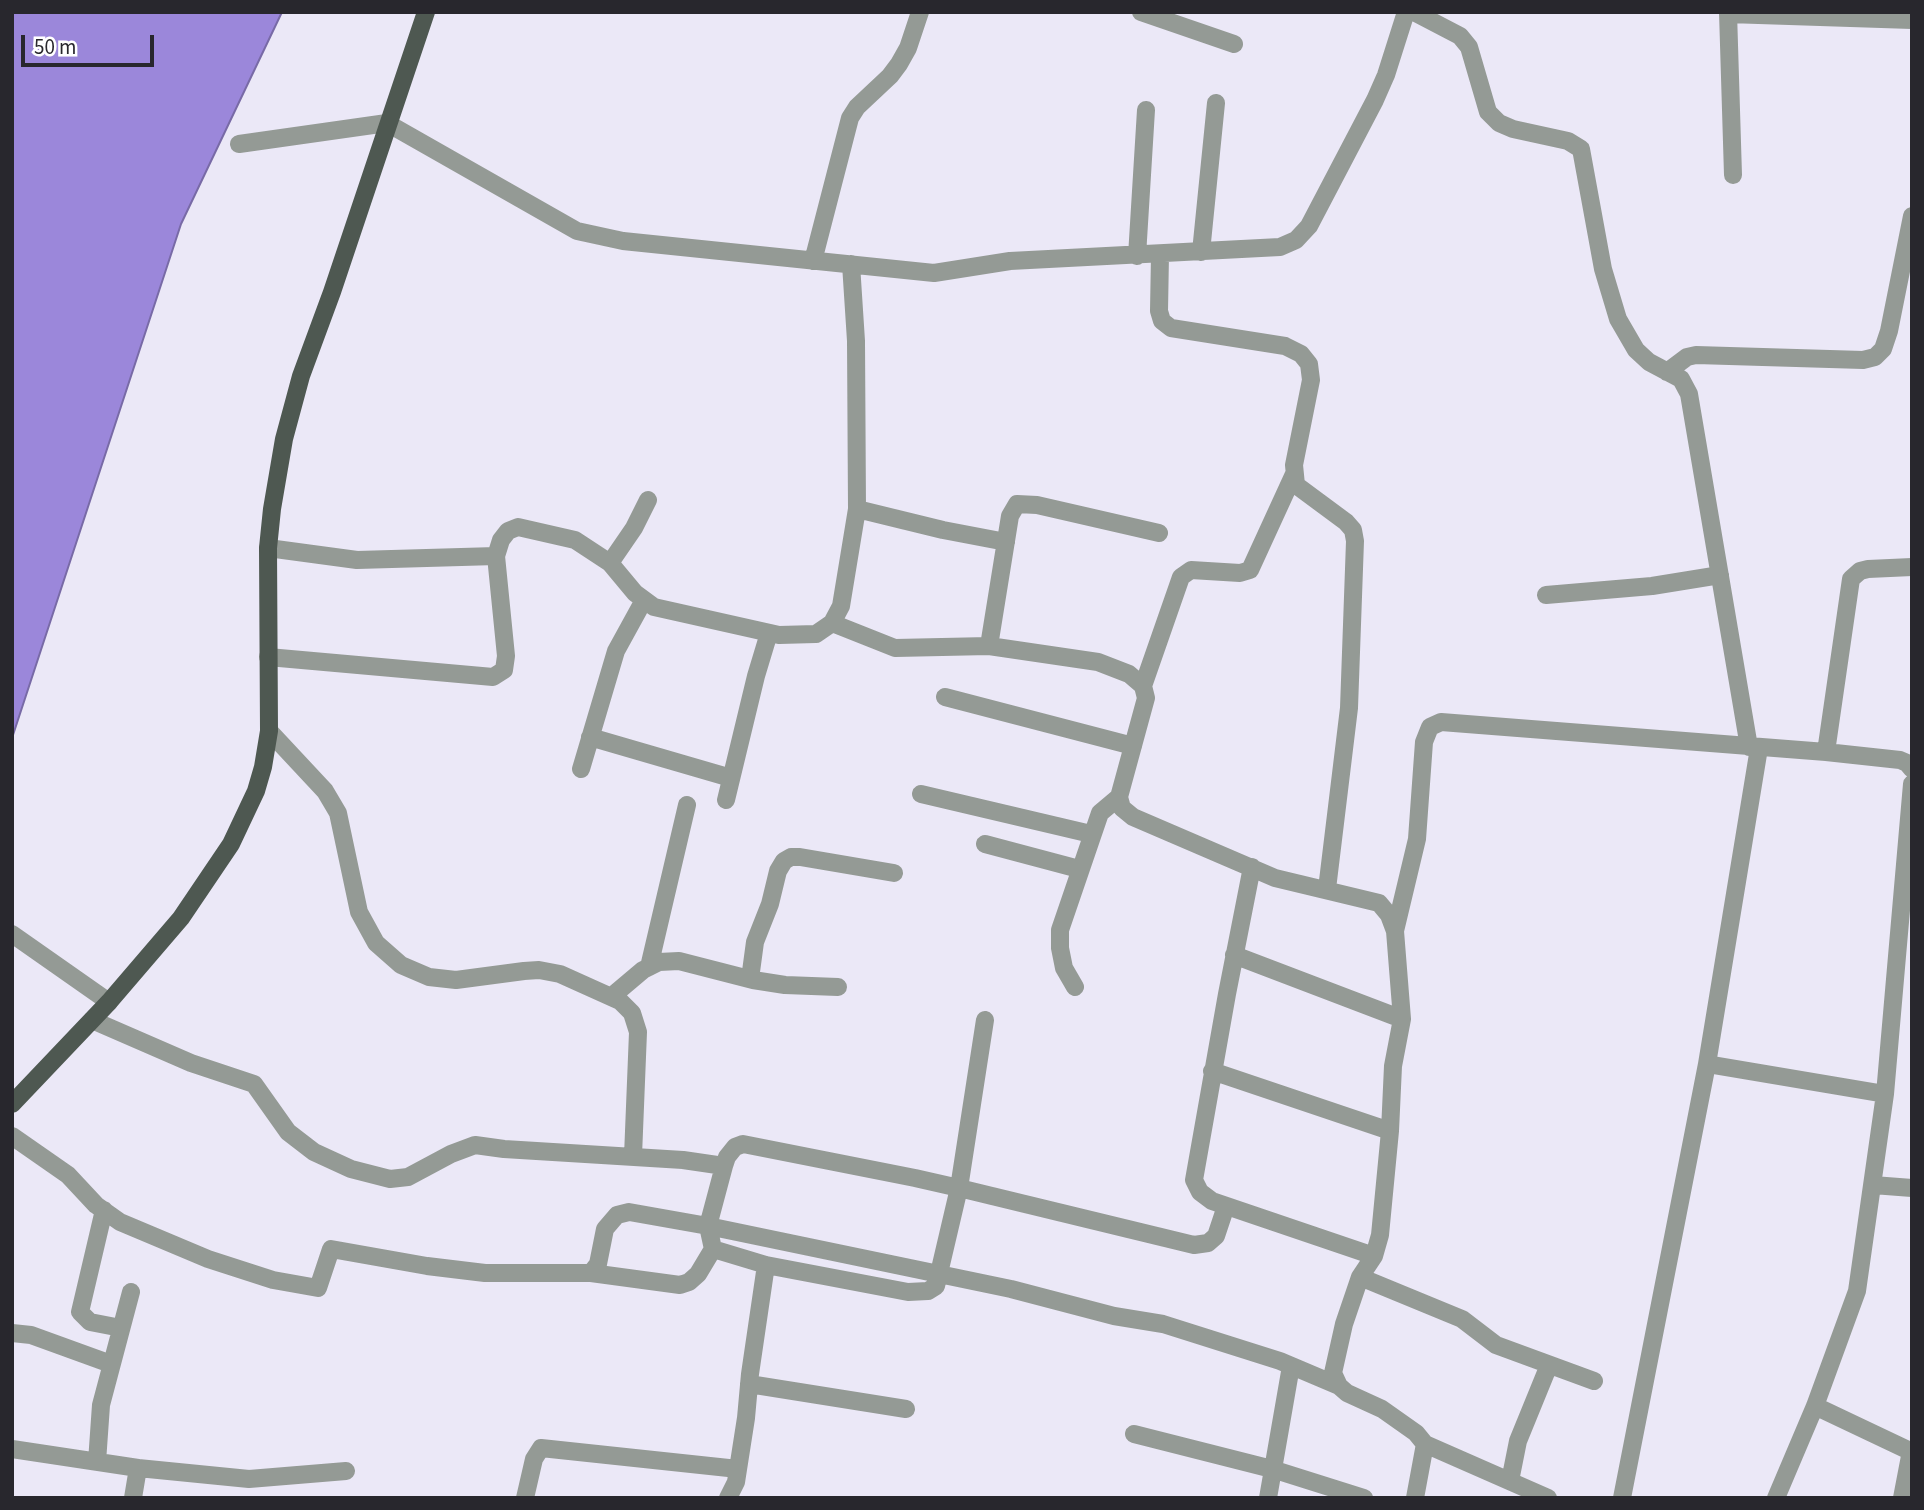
<!DOCTYPE html>
<style>
body{margin:0}
#map{position:relative;width:1924px;height:1510px;overflow:hidden;background:#ebe8f7;font-family:"Source Sans 3",sans-serif}
canvas{display:block}
.frame{position:absolute;inset:0;border:14px solid #28272d;pointer-events:none}
.scale{position:absolute;left:21px;top:35px;width:133px;height:32px;box-sizing:border-box;border:4px solid #28272d;border-top:0;padding-left:9px;font-size:21px;line-height:24px;white-space:nowrap;color:#28272d;-webkit-text-stroke:5px #fff;paint-order:stroke}
</style>
<div id="map">
<canvas width="1924" height="1510"></canvas>
<div class="frame"></div>
<div class="scale">50 m</div>
</div>
<script>
const context = document.querySelector('canvas').getContext('2d');
context.lineJoin = 'round';
function fillPath(path, color) { context.fillStyle = color; context.fill(path, 'evenodd'); }
const poly = rows => new Path2D(rows.map(r => 'M' + r).join(''));
function stroke(path, color, width, dash) { context.strokeStyle = color; context.lineWidth = width; context.lineCap = dash ? 'butt' : 'round'; context.setLineDash(dash || []); context.stroke(path); }
const water = poly([
 [12,12,282,12,181,224,12,738,12,12]
]);
const minor = poly([
 [1141,12,1234,44],
 [1414,12,1460,36,1469,47,1488,112,1499,123,1513,129,1568,141,1581,149,1603,269,1618,319,1636,350,1649,362,1681,379,1689,394,1749,747],
 [1728,12,1733,175],
 [1728,14,1912,20],
 [239,144,387,123,577,231,623,241,934,273,1010,261,1280,247,1296,240,1309,226,1375,100,1386,75,1406,12],
 [1201,252,1216,103],
 [1160,255,1159,311,1162,321,1171,328,1285,346,1301,354,1309,364,1311,380,1294,465,1296,485,1346,522,1353,530,1355,541,1349,708,1327,889],
 [1137,256,1146,110],
 [813,261,850,118,857,107,890,76,899,64,908,48,920,12],
 [1667,372,1687,357,1696,355,1863,360,1875,357,1883,349,1889,331,1912,216],
 [857,509,943,530,1006,542],
 [268,548,357,560,496,556],
 [610,563,634,528,648,500],
 [1546,595,1652,586,1720,575],
 [832,623,895,648,989,646,1098,662,1129,674,1143,686,1146,698,1119,797,1122,808,1133,817,1275,878,1379,903,1389,915,1395,931,1402,1019,1393,1066,1390,1131,1380,1235,1374,1256,1360,1277,1344,1324,1333,1373,1339,1386,1347,1393,1382,1409,1416,1433,1425,1444,1415,1498],
 [989,646,1010,516,1017,504,1037,505,1159,533],
 [268,657,493,677,504,670,506,656,496,556,501,540,508,531,518,527,575,540,610,563,635,593,654,607,779,635,816,634,832,623,841,606,857,509,856,341,851,264],
 [1143,686,1181,577,1191,570,1240,573,1250,570,1294,474],
 [945,697,1133,746],
 [269,731,325,791,338,813,359,912,376,943,401,965,429,977,456,980,524,971,539,970,560,974,620,1001,632,1013,638,1032,633,1156],
 [590,737,731,778],
 [1826,752,1851,579,1860,571,1868,569,1912,567],
 [581,769,616,651,644,600],
 [921,794,1091,834],
 [726,800,756,676,769,633],
 [985,844,1079,869],
 [1252,867,1227,994,1194,1180,1200,1192,1212,1201,1374,1256],
 [1395,931,1417,839,1424,742,1430,727,1441,722,1826,752,1900,760,1907,763,1912,769],
 [12,934,109,1002],
 [1234,955,1402,1019],
 [649,967,687,805],
 [750,979,755,942,770,904,778,871,784,861,791,857,800,857,894,873],
 [1075,987,1064,968,1060,948,1060,930,1100,813,1119,797],
 [611,997,643,970,659,962,679,961,753,980,785,985,838,987],
 [92,1020,191,1063,254,1084,288,1132,314,1152,351,1169,390,1179,408,1177,451,1154,475,1145,504,1149,683,1160,724,1166],
 [985,1020,959,1188,936,1286,928,1291,908,1292,766,1265,713,1249,708,1226,724,1166,727,1157,735,1147,743,1144,915,1178,959,1188,1194,1245,1208,1243,1216,1236,1226,1206],
 [1707,1064,1885,1094],
 [1212,1071,1390,1131],
 [12,1136,68,1175,96,1205,120,1222,208,1259,273,1280,318,1288,331,1249,427,1266,485,1273,591,1273,598,1264,605,1229,617,1215,629,1212,708,1226,1011,1289,1114,1316,1163,1324,1280,1361,1339,1386],
 [1873,1185,1912,1188],
 [104,1210,80,1312,90,1322,121,1328],
 [591,1273,680,1285,689,1282,698,1274,713,1249],
 [1360,1277,1462,1319,1496,1345,1594,1381],
 [12,1333,31,1335,111,1364],
 [749,1384,906,1409],
 [1815,1406,1912,1452],
 [1134,1434,1272,1469,1364,1498],
 [1425,1444,1548,1498],
 [12,1449,138,1468,249,1479,346,1471],
 [97,1462,101,1405,131,1292],
 [1510,1481,1518,1441,1549,1365],
 [133,1498,138,1468],
 [525,1498,534,1459,541,1448,738,1469],
 [728,1498,736,1482,746,1418,750,1374,766,1265],
 [1268,1498,1291,1366],
 [1622,1498,1707,1064,1759,748],
 [1776,1498,1815,1406,1857,1291,1885,1094,1912,784],
 [1902,1498,1911,1451]
]);
const major = poly([
 [12,1104,109,1002,181,918,231,844,256,791,263,767,269,731,268,548,272,509,284,439,301,376,332,292,426,12]
]);
fillPath(water, '#9b87da');
stroke(water, '#786aa6', 2);
stroke(minor, '#949a95', 18);
stroke(major, '#4e5851', 18);
</script>
